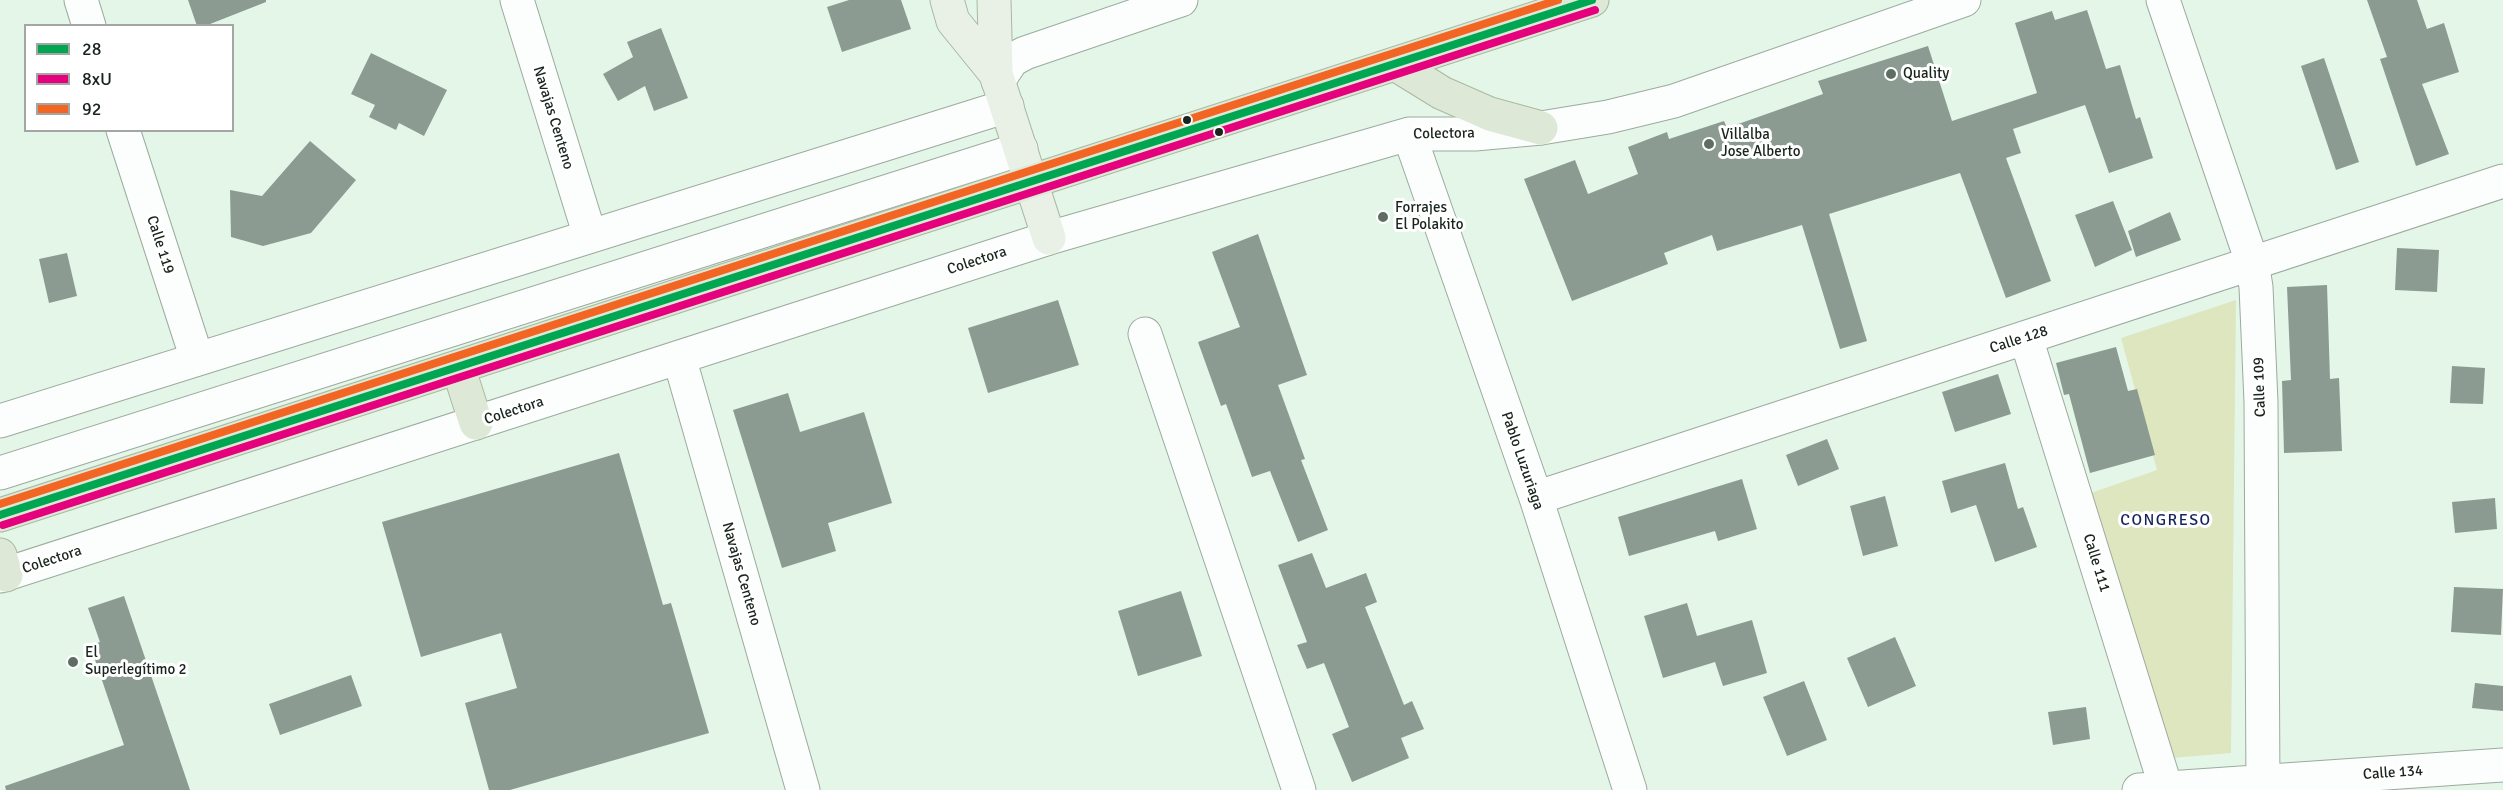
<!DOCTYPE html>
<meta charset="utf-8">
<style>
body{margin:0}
#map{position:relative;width:2503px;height:790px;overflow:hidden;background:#e4f6e8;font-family:Signika,sans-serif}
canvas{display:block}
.legend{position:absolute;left:24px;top:24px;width:210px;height:108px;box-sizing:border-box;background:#fff;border:2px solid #a3a7a4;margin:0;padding:8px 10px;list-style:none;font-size:18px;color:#18241c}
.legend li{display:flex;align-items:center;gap:12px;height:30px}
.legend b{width:30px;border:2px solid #a3a7a4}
</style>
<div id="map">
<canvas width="2503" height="790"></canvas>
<ul class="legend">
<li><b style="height:8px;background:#00a651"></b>28</li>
<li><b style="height:8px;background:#e5007d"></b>8xU</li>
<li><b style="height:8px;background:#f26522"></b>92</li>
</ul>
</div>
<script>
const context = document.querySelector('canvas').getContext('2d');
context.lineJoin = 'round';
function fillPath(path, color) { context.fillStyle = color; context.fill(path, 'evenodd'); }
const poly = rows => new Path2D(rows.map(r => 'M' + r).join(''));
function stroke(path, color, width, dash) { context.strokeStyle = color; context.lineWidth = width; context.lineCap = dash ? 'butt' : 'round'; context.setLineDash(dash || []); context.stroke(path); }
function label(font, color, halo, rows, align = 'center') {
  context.font = font + ' Signika,sans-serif'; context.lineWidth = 6; context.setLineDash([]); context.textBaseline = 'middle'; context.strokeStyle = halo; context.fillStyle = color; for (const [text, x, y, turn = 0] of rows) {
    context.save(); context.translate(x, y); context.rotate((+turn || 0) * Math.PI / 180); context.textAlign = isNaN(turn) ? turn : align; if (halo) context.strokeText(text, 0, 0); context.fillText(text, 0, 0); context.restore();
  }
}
const green = poly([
 [2236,300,2231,753,2171,758,2088,494,2157,470,2121,338]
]);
const building = poly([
 [188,0,266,0,266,2,205,26,197,26],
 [849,0,901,0,911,29,842,52,827,7],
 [2367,0,2417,0,2427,29,2444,23,2459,72,2422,84,2449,154,2416,166,2380,59,2387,57],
 [2087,10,2106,69,2120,65,2136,119,2140,117,2153,158,2109,173,2085,105,2013,129,2021,153,2006,158,2051,281,2006,298,1960,173,1829,214,1867,341,1840,349,1802,225,1717,251,1712,235,1664,253,1668,264,1572,301,1524,179,1575,160,1588,194,1638,174,1628,147,1667,132,1669,139,1724,121,1727,128,1823,94,1818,81,1928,46,1952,121,2037,93,2015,23,2052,11,2055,20],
 [661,28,688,98,654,111,645,86,618,101,603,74,633,57,627,42],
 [371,53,447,90,424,136,399,123,396,130,369,117,375,105,351,94],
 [2324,58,2359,162,2336,170,2301,66],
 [310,141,356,180,311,233,263,246,231,237,230,190,262,196],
 [2113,201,2132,250,2095,267,2075,215],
 [2170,212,2181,240,2136,257,2128,231],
 [1258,234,1307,375,1278,385,1305,459,1301,460,1328,530,1298,542,1270,471,1252,477,1226,404,1221,406,1198,342,1240,327,1212,252],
 [2397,248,2439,250,2437,292,2395,290],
 [67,253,77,296,49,303,39,259],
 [2327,285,2330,379,2339,378,2342,451,2284,453,2282,381,2291,380,2287,287],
 [1058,300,1079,365,988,393,968,328],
 [2116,347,2128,391,2137,389,2155,455,2090,473,2069,394,2064,395,2056,363],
 [2452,366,2485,368,2483,404,2450,403],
 [1998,374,2011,414,1955,432,1942,392],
 [788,393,800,432,864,412,892,503,828,523,836,551,782,568,733,410],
 [1827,439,1839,469,1798,486,1786,455],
 [619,453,663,605,671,603,709,733,510,790,489,790,465,703,517,688,501,633,421,657,382,522],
 [2005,463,2018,509,2023,507,2037,547,1995,562,1976,505,1951,513,1942,481],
 [1742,479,1757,529,1718,541,1715,531,1629,556,1618,517],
 [1885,496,1898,546,1863,556,1850,506],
 [2495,498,2497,529,2455,533,2452,502],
 [1312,553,1326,588,1366,573,1377,602,1365,607,1404,705,1412,701,1424,729,1401,738,1409,758,1352,782,1332,734,1349,727,1324,663,1307,669,1297,645,1307,642,1278,565],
 [2454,587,2503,589,2501,635,2451,632],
 [1181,591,1202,656,1138,676,1118,611],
 [124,596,190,790,6,790,5,786,124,745,90,645,100,642,88,608],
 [1687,603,1697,636,1752,620,1767,673,1723,686,1715,662,1663,678,1644,616],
 [1895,637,1916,686,1868,707,1847,658],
 [351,675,362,706,280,735,269,704],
 [1804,681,1827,740,1787,756,1763,697],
 [2475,683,2503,686,2503,711,2472,708],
 [2086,707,2090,739,2053,745,2048,712]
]);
const minor = poly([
 [81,0,89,26],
 [517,0,590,236],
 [2163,0,2252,262,2256,287,2261,402,2263,790],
 [998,81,1012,60,1025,53,1181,0],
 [123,130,197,359],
 [1409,134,1536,498,1630,790],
 [1145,334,1299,790],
 [2026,338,2166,788],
 [679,357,803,790],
 [0,421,1007,106],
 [0,473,1021,149],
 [1536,498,2503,181],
 [0,576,1049,238,1409,134,1475,134,1541,128,1608,117,1674,101,1964,0],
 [2139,790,2503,765]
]);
const major = poly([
 [947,0,953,21,996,74],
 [994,0,996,74,1049,238]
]);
const highway = poly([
 [1395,64,1442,93,1490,114,1541,128],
 [458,367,476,423],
 [0,515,1592,0],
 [0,555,6,575]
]);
const bus1 = poly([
 [0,515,1592,0]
]);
const bus2 = poly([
 [3,525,1595,10]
]);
const bus3 = poly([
 [0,504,1558,0]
]);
const markers = [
 [1891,74,6,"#5f6e63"],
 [1187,120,5,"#18241c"],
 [1219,132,5,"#18241c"],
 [1709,144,6,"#5f6e63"],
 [1383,217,6,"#5f6e63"],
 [73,662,6,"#5f6e63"]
];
const poiNames = [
 ["Quality",1903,74],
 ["Villalba",1721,135],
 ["Jose Alberto",1721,152],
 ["Forrajes",1395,208],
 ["El Polakito",1395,225],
 ["El",85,653],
 ["Superlegítimo 2",85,670]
];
const streetNames = [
 ["Navajas Centeno",553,118,73],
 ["Colectora",1444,134,-1],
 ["Calle 119",160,245,72],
 ["Colectora",977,261,-18],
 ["Calle 128",2019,340,-18],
 ["Calle 109",2260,387,-92],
 ["Colectora",514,411,-18],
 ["Pablo Luzuriaga",1522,461,71],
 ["Colectora",52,560,-18],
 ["Calle 111",2096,563,73],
 ["Navajas Centeno",741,574,74],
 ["Calle 134",2393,773,-4]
];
const neighbourhoodNames = [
 ["CONGRESO",2166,521]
];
fillPath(green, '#dee6c0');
fillPath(building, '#8b9b92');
stroke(minor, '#9caa9f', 35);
stroke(major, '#a9b9a2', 35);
stroke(highway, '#a9b9a2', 35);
stroke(minor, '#fbfefc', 33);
stroke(major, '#e9f0e5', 33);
stroke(highway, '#dde8d6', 33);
stroke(bus1, '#00a651', 8);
stroke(bus2, '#e5007d', 8);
stroke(bus3, '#f26522', 8);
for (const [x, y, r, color] of markers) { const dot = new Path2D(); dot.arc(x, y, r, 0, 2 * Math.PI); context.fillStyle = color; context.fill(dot); stroke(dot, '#fff', 2); }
label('15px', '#18241c', '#fff', poiNames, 'left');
label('15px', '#18241c', '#fff', streetNames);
context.letterSpacing = '1.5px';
label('16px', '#15235a', '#fff', neighbourhoodNames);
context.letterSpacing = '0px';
</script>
